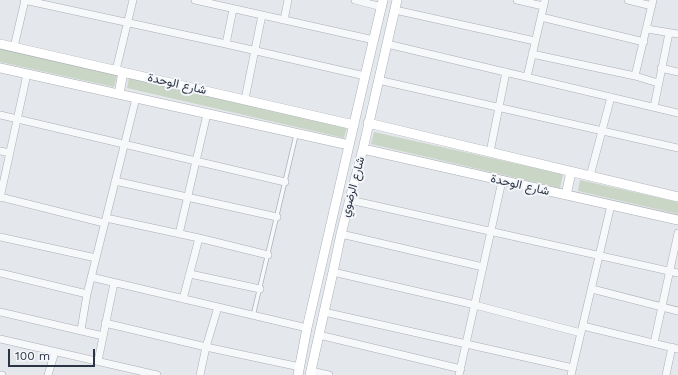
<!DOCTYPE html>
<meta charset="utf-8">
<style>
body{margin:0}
#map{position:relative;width:678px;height:375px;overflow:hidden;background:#e4e7ec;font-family:"Work Sans",sans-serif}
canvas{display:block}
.scale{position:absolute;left:8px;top:349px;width:87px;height:18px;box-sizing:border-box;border:2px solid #2b3445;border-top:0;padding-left:5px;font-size:12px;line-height:14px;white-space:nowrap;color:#2b3445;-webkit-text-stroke:3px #f4f6f9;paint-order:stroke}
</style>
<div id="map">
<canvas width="678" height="375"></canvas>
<div class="scale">100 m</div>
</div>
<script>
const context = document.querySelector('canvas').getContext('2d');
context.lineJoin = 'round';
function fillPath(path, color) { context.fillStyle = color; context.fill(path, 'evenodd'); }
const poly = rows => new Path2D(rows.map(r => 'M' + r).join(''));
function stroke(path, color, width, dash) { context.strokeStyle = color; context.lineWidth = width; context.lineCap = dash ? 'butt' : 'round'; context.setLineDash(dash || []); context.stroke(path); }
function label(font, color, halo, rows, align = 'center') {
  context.font = font + ' "Work Sans",Vazirmatn,sans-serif'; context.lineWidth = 4; context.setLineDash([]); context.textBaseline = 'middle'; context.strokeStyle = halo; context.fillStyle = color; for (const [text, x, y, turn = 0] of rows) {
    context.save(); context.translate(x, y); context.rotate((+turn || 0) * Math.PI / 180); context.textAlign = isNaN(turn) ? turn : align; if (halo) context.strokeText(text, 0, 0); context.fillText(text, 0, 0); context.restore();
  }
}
const green = poly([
 [0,47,117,75,114,87,0,62],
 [129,78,347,126,344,138,127,88],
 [374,132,563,174,560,188,371,144],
 [580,180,678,202,678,214,578,191]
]);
const lane = poly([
 [253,316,296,135]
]);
const street = poly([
 [24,0,226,44,365,76],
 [195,0,374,40],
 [355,0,382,7],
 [517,0,543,6],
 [628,0,652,6],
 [395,10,535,41],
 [541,17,644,42],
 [284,20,288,0],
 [647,29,678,34],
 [226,44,233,9],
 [387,44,678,113],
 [14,47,25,0],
 [532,54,635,76,658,83],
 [661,68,678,72],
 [116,70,133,0],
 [635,76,653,0],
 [527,77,545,0],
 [378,80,678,148],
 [245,99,262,15],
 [654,107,669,33],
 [0,115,285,182],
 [0,151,10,153],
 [490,152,506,72],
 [590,176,611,97],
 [115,181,277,217],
 [0,197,104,223],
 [0,198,27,74],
 [350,200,678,273],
 [106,218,199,238,268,255],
 [179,234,207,114],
 [341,234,483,267],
 [0,237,96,258],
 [333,272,475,305,581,333],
 [0,273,87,294],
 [190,274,260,289],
 [91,277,307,328],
 [592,289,678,311],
 [183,299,199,238],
 [0,312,103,336],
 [324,312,573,368],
 [105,323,206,347,300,367],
 [583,326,678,349],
 [81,330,87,294,136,98],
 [319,335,461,369],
 [0,339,157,375],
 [654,343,678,233],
 [98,361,114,283],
 [311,371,329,375],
 [0,375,2,375],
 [48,375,55,352],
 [200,375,206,347,218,307],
 [459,375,502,181],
 [571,375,611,205],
 [666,375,672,347]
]);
const secondary = poly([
 [0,44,354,125],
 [0,68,349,145],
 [119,94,123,72],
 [368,123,678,197],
 [363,149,678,220],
 [566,195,571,172],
 [298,375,307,328,365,76,383,0],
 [310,375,333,272,341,234,363,149,397,0]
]);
const streetNames = [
 ["شارع الوحدة",177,84,13],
 ["شارع الوحدة",520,185,13],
 ["شارع الرضوي",353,187,-75]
];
fillPath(green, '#c9d6c5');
stroke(lane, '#a9aeb7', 5);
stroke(street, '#a9aeb7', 8);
stroke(secondary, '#a9aeb7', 10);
stroke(lane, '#f7f8fa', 3.5);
stroke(street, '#f7f8fa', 7);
stroke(secondary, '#fff', 9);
label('12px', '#2b3445', '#f4f6f9', streetNames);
</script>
